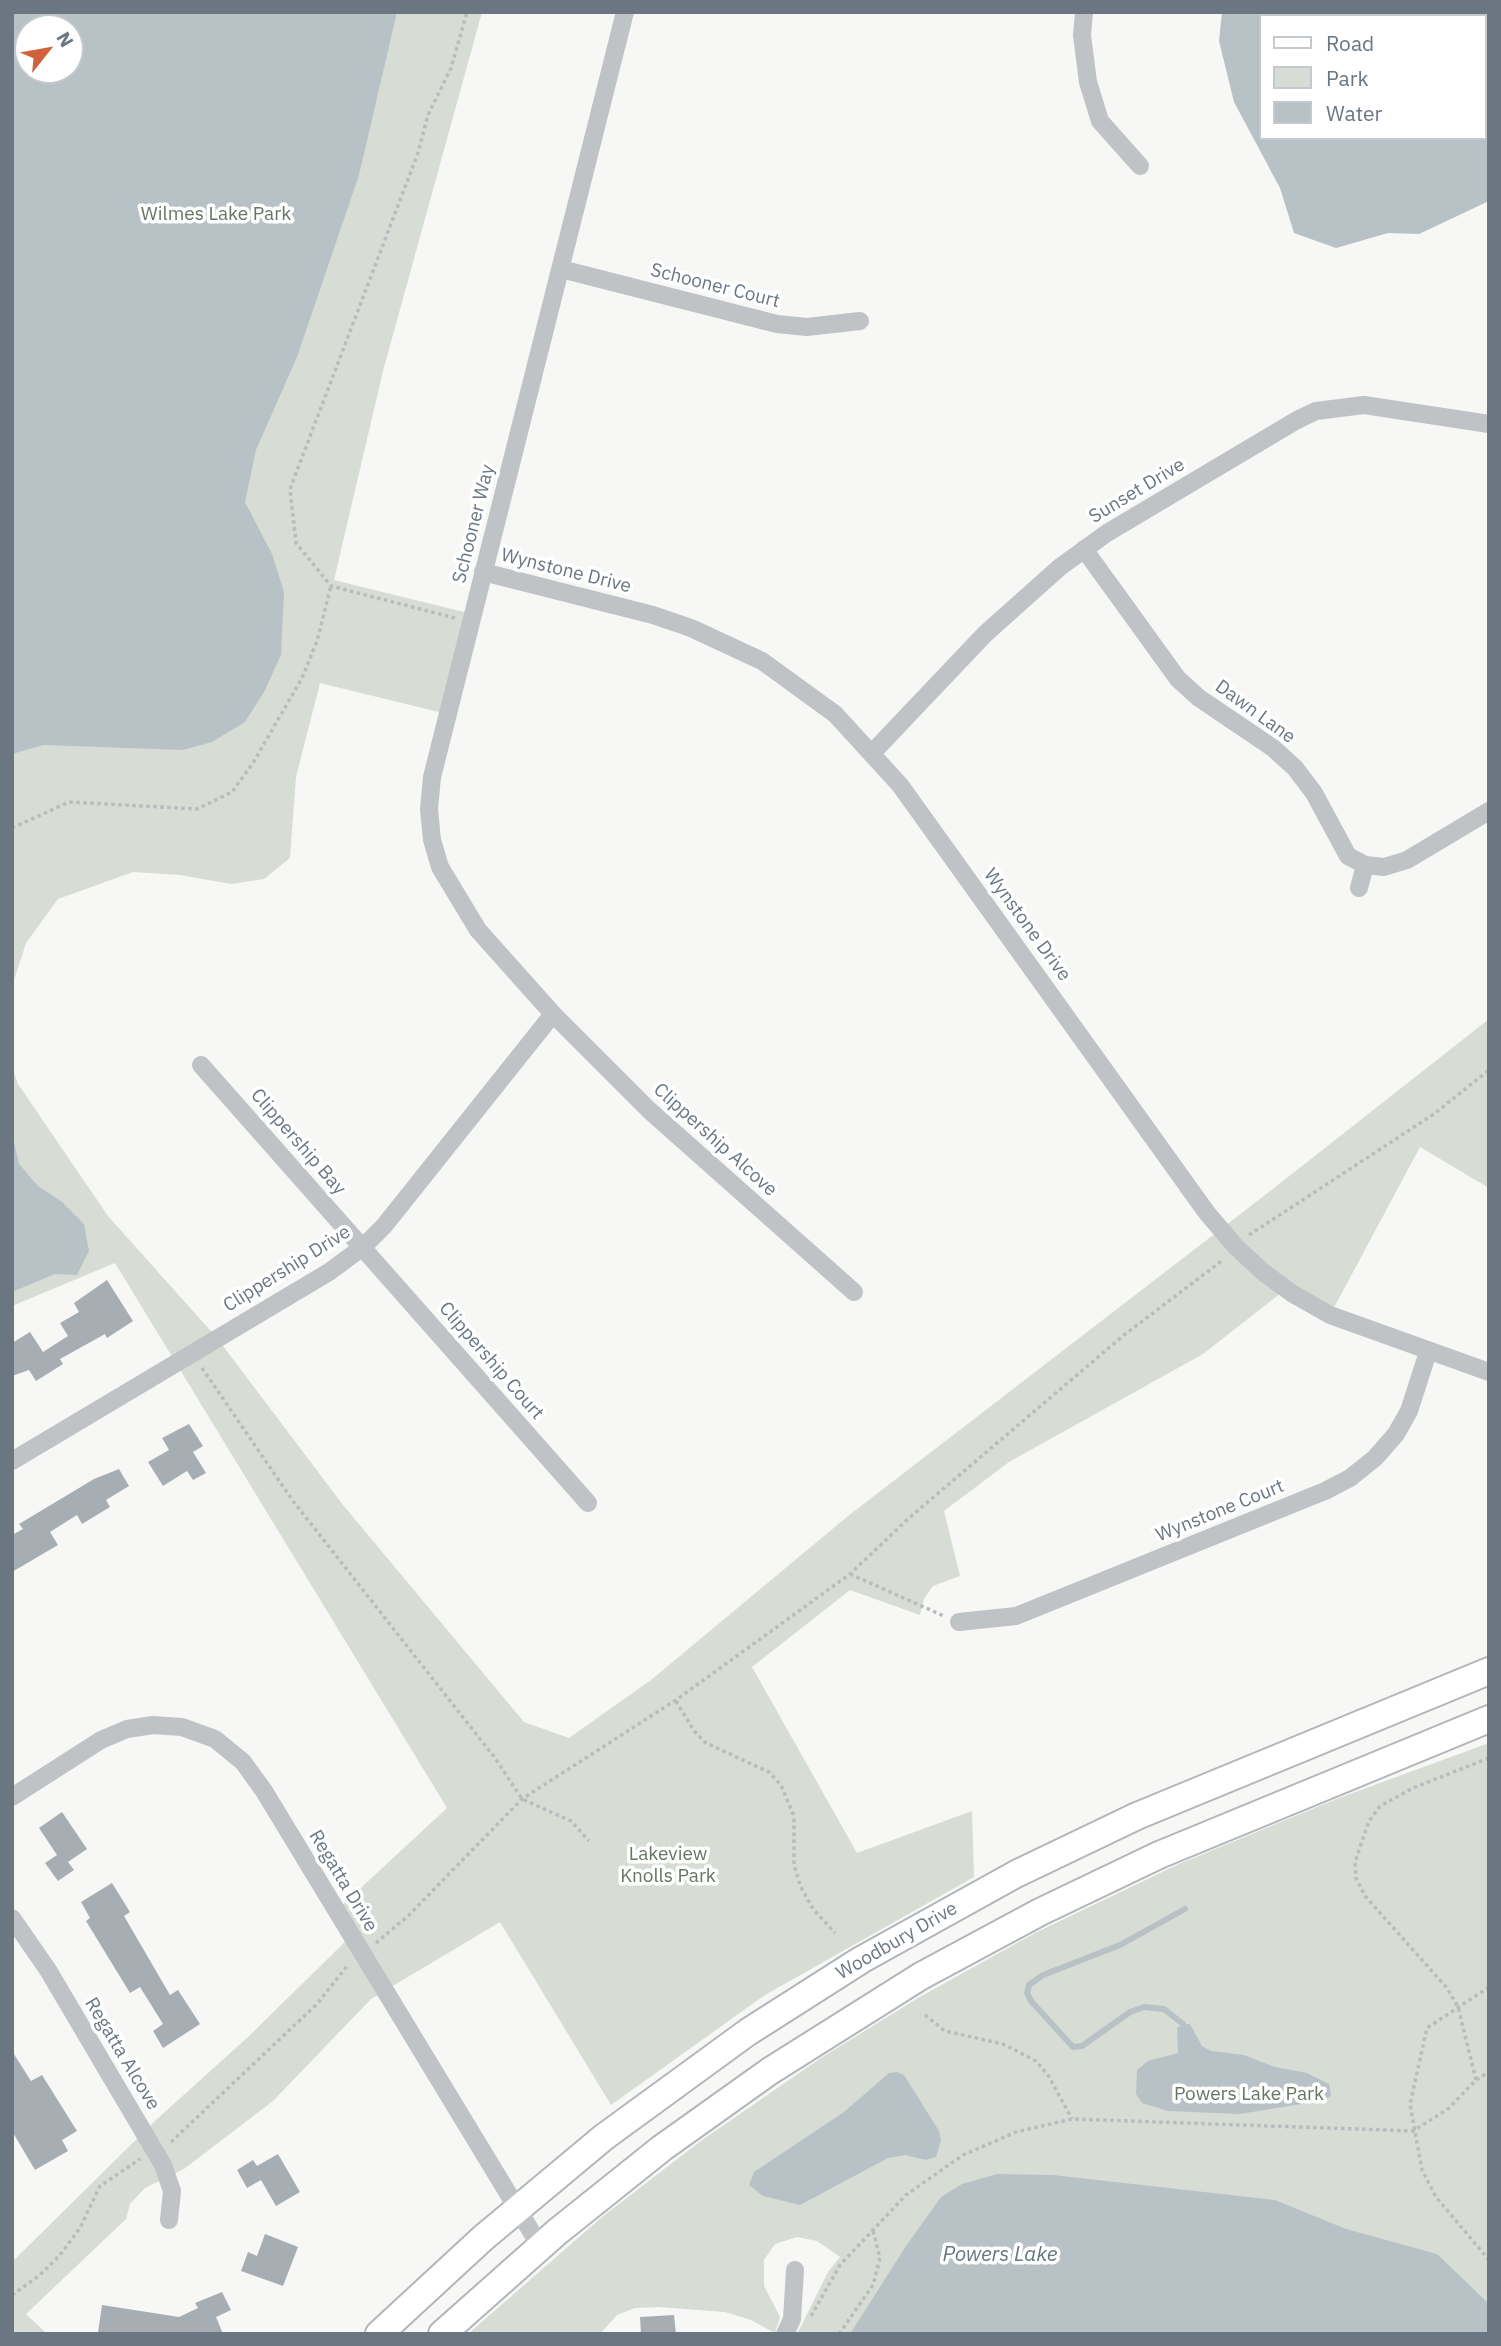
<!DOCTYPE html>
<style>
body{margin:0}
#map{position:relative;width:1501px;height:2346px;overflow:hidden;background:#f7f7f5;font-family:"IBM Plex Sans",sans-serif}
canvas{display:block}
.frame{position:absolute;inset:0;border:14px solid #6a7783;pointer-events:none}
.legend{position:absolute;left:1259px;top:14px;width:228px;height:126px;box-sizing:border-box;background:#fff;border:2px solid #c3c9cd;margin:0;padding:9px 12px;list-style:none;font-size:21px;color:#6a7783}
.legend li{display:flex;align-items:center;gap:14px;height:35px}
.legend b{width:35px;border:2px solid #c3c9cd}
.north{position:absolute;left:14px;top:14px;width:70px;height:70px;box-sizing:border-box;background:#fff;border:2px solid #c3c9cd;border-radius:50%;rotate:59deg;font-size:19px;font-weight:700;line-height:28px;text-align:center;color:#6a7783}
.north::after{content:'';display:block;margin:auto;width:24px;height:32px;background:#d0613d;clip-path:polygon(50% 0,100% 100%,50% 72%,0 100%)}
</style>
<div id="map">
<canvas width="1501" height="2346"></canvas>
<div class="frame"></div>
<ul class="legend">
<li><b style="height:9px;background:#fff"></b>Road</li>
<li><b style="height:19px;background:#d7dcd5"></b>Park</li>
<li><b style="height:19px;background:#b8c2c6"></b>Water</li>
</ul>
<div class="north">N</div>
</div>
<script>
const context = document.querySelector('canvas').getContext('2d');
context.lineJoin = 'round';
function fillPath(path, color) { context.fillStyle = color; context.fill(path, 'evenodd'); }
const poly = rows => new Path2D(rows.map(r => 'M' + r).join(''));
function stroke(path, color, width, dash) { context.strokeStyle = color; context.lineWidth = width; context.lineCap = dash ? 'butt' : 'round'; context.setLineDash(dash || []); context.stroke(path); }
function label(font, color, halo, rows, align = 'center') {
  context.font = font + ' "IBM Plex Sans",sans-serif'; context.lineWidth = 7; context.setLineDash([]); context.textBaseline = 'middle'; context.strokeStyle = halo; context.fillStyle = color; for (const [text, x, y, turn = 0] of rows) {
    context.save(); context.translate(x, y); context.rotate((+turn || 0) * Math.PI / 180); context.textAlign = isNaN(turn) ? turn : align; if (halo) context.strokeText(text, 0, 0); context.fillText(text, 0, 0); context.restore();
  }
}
const green = poly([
 [12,12,482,12,383,371,334,580,472,614,447,714,320,683,296,777,290,858,264,879,231,884,180,875,133,872,58,899,26,943,12,986],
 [28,28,70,28,70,70,28,70],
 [1489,1019,1489,1188,1420,1147,1330,1315,1286,1289,1203,1354,1009,1462,944,1511,960,1576,933,1586,924,1599,920,1615,850,1590,752,1667,857,1853,972,1811,974,1877,765,1995,611,2105,500,1922,371,1999,273,2101,184,2169,145,2188,130,2204,126,2219,26,2314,47,2334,12,2334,12,2262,156,2120,248,2037,351,1936,336,1911,447,1808,115,1263,12,1306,12,1066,18,1084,108,1216,217,1338,343,1505,524,1722,569,1738,651,1680,848,1516,1269,1192],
 [1489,1743,1489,2334,797,2334,828,2272,840,2257,817,2241,797,2237,775,2244,764,2260,764,2286,780,2317,775,2333,751,2320,725,2312,658,2307,635,2308,617,2315,600,2334,468,2334,602,2217,702,2140,821,2058,918,1998,1035,1933,1179,1864,1339,1798]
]);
const water = poly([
 [12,12,397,12,359,175,297,357,256,450,245,502,272,554,284,592,281,655,264,692,245,722,212,742,183,750,44,745,12,754],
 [70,28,70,70,28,70,28,28],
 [1222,12,1489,12,1489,201,1419,234,1388,233,1336,248,1294,233,1280,188,1234,102,1219,41],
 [1261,16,1485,16,1485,138,1261,138],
 [12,1133,19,1164,38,1186,62,1202,84,1224,89,1251,77,1275,55,1274,12,1292],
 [1183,2024,1190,2024,1202,2046,1211,2051,1244,2055,1275,2067,1307,2073,1329,2084,1331,2095,1326,2100,1240,2114,1168,2111,1142,2103,1136,2094,1137,2070,1148,2061,1178,2053,1177,2028],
 [897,2072,904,2075,939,2131,941,2141,936,2157,926,2160,905,2155,888,2158,800,2205,763,2196,749,2185,754,2172,844,2112,889,2073],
 [997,2174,1053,2175,1275,2200,1346,2229,1437,2254,1489,2304,1489,2334,850,2334,906,2246,941,2197,962,2184]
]);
const stream = poly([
 [1183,2024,1164,2009,1144,2007,1130,2012,1082,2046,1073,2047,1031,2001,1027,1993,1029,1985,1043,1975,1120,1945,1185,1909]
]);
const building = poly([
 [107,1280,133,1321,107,1338,105,1334,60,1359,63,1364,36,1381,29,1370,12,1376,12,1343,30,1332,43,1352,68,1336,60,1323,79,1312,74,1303],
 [189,1424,203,1446,193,1452,206,1473,193,1480,187,1471,163,1486,148,1462,169,1450,162,1438],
 [119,1469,129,1486,106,1500,110,1507,82,1524,77,1515,50,1532,58,1545,12,1572,12,1535,23,1529,19,1524,94,1479],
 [62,1812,87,1849,68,1862,74,1870,58,1881,45,1863,57,1855,39,1828],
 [112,1883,130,1912,124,1916,170,1995,178,1990,200,2024,163,2048,153,2031,163,2024,140,1987,130,1993,86,1921,90,1918,81,1902],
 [12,2051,31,2081,42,2075,77,2131,62,2140,68,2151,35,2170,12,2131],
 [278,2154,300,2192,276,2206,261,2180,247,2188,237,2170,253,2160,257,2166],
 [265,2234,298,2247,283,2286,241,2271,248,2252,257,2256],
 [222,2292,231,2310,216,2317,223,2334,98,2332,102,2305,179,2317,198,2308,195,2303],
 [674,2315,676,2334,641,2334,640,2317]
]);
const path = poly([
 [455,618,331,586,296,543,290,489,418,153,428,115,451,68,467,12],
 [12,828,69,802,197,809,232,792,253,763,302,678,317,641,331,586],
 [1249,1235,1434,1114,1489,1070],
 [202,1368,293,1501,495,1758,522,1799,571,1821,589,1841],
 [850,1574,944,1616],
 [676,1701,694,1731,706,1743,769,1772,781,1785,794,1816,794,1864,800,1885,813,1909,835,1933],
 [376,1943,409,1915,522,1799,676,1700,850,1574,909,1518,1124,1335,1223,1260],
 [1489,1987,1427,2028,1410,2104,1422,2170,1436,2197,1489,2260],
 [925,2015,945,2031,1003,2044,1036,2061,1048,2075,1072,2119],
 [1476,2080,1458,2007,1447,1988,1365,1896,1356,1878,1355,1862,1369,1821,1380,1806,1413,1788,1489,1758],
 [171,2142,317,2004,348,1965],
 [12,2295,40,2275,60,2255,80,2228,100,2186,140,2159],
 [811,2316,840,2265,906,2195,963,2155,1016,2132,1072,2119,1413,2131,1448,2109,1476,2080,1489,2072],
 [839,2334,873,2285,880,2258,873,2231]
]);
const street = poly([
 [625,12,432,777,429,809,432,840,440,867,478,930,553,1014,649,1110,854,1292],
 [1084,12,1082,35,1088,82,1100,121,1140,166],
 [561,269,777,324,807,327,860,321],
 [1084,549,1178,679,1199,698,1273,748,1295,768,1314,793,1348,856,1365,865,1384,867,1407,860,1489,811],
 [483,572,653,615,691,628,762,661,835,714,900,785,1207,1213,1236,1247,1263,1272,1293,1294,1330,1315,1489,1372],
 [873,752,985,634,1060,567,1107,533,1297,420,1316,411,1364,405,1489,424],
 [1359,888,1365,865],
 [201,1065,588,1503],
 [12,1461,329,1272,363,1247,384,1226,553,1014],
 [959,1622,1016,1616,1325,1491,1350,1478,1375,1458,1396,1434,1409,1411,1428,1352],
 [12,1797,101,1740,127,1729,153,1725,182,1727,215,1739,243,1762,264,1791,540,2246],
 [12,1918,48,1970,163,2165,172,2191,169,2220],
 [785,2334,792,2319,795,2270]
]);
const secondary = poly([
 [379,2334,483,2238,604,2137,748,2032,861,1960,1016,1874,1137,1816,1489,1671],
 [442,2334,557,2232,662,2148,770,2071,921,1976,1040,1912,1159,1855,1489,1719]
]);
const parkNames = [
 ["Wilmes Lake Park",216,215],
 ["Lakeview",668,1855],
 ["Knolls Park",668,1877],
 ["Powers Lake Park",1249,2095]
];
const streetNames = [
 ["Schooner Court",715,286,14],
 ["Sunset Drive",1137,491,-31],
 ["Schooner Way",474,524,-76],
 ["Wynstone Drive",566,571,14],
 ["Dawn Lane",1255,712,36],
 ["Wynstone Drive",1027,925,54],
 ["Clippership Alcove",715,1140,42],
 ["Clippership Bay",298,1142,49],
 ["Clippership Drive",287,1269,-32],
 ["Clippership Court",491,1361,49],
 ["Wynstone Court",1220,1511,-22],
 ["Regatta Drive",343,1881,59],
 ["Woodbury Drive",897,1941,-30],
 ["Regatta Alcove",122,2054,59]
];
const waterNames = [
 ["Powers Lake",1000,2255]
];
fillPath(green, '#d7dcd5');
fillPath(water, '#b8c2c6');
stroke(stream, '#b8c2c6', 6);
fillPath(building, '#a7aeb3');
stroke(secondary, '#b2b6bb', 30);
stroke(path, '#b9bcbe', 3.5, [3.5, 3.5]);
stroke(street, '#bfc3c6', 18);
stroke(secondary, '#fff', 26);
label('19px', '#677664', '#fff', parkNames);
label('19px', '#6a7783', '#fff', streetNames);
label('italic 21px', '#66777f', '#fff', waterNames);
</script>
